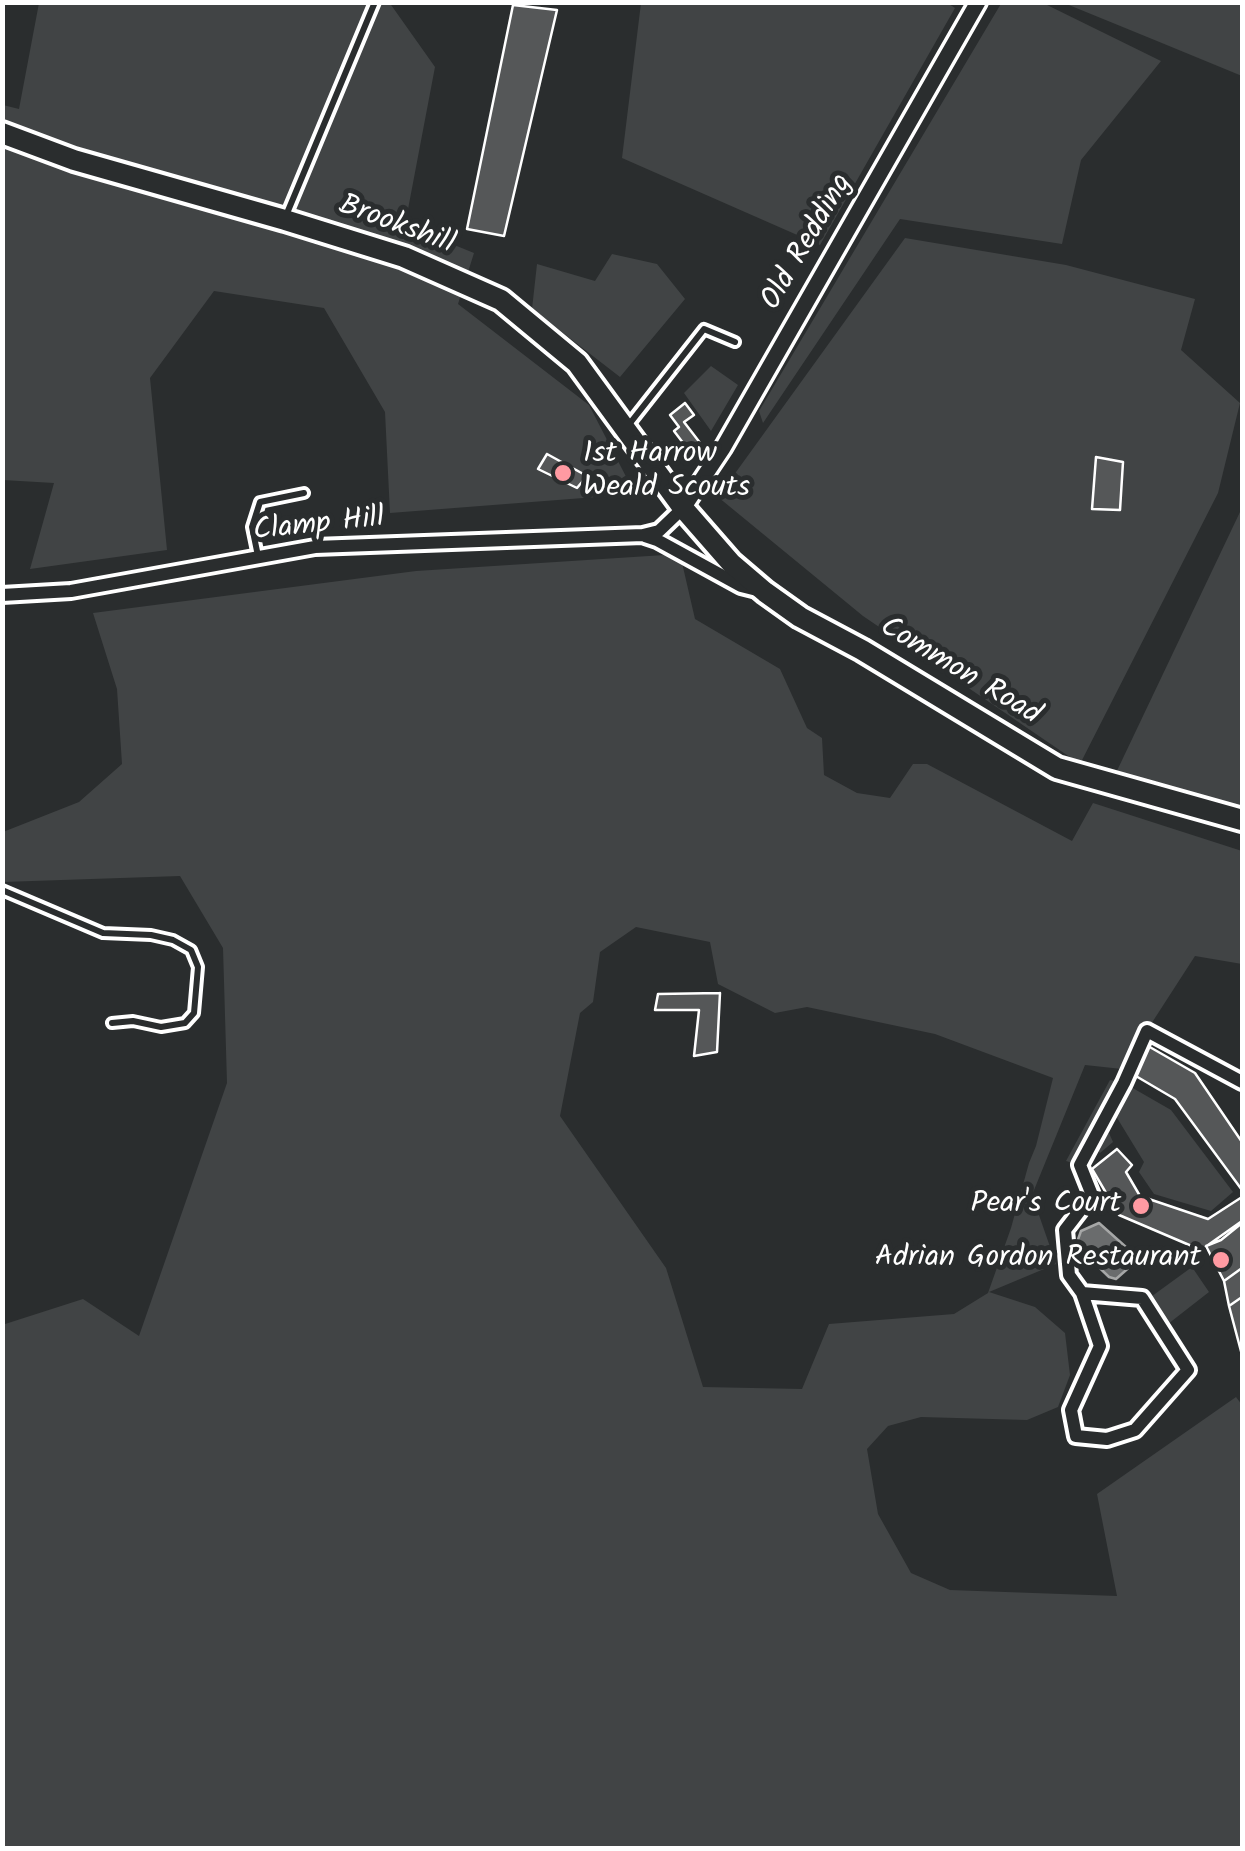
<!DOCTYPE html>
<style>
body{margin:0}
#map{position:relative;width:1245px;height:1851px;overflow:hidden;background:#2a2d2e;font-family:Kalam,sans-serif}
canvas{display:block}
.frame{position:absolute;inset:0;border:5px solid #fff;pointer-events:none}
</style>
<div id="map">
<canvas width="1245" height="1851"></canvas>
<div class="frame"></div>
</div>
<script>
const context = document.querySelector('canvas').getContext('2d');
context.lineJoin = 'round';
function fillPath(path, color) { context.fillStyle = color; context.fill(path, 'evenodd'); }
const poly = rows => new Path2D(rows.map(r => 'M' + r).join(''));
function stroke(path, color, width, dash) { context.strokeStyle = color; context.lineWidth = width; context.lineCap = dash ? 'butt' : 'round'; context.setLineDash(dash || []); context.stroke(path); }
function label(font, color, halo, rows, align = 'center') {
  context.font = font + ' Kalam,sans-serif'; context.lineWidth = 10; context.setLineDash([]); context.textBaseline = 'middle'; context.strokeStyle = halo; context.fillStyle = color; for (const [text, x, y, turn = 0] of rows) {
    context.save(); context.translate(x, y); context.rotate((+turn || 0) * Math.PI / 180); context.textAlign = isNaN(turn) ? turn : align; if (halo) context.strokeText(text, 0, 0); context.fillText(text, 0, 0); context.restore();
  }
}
const green = poly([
 [389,2,435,67,405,225,474,253,458,304,589,405,635,494,390,513,385,412,324,308,214,291,150,378,167,550,30,569,54,483,3,480,3,105,19,109,39,3],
 [946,2,955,8,820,245,622,158,641,3],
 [1002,2,1043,3,1161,61,1081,160,1062,244,900,219,763,423,759,411],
 [1064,3,1242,3,1242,76,1157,41],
 [905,238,1066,265,1195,299,1181,350,1240,403,1218,493,1080,764,863,616,718,497],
 [612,254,657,264,685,299,620,377,532,309,537,264,595,281],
 [711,366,738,385,711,431,684,393],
 [1242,510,1242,806,1114,777,1240,512],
 [680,554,695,619,780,669,807,728,822,738,824,775,857,793,890,798,913,764,927,764,1072,841,1093,803,1242,851,1242,964,1195,956,1122,1069,1085,1065,1032,1195,1056,1264,989,1292,1035,1307,1065,1333,1070,1375,1058,1407,1027,1420,921,1417,888,1426,867,1449,878,1514,911,1573,950,1590,1117,1596,1097,1494,1236,1397,1242,1405,1242,1848,3,1848,2,1325,83,1299,139,1336,227,1083,223,948,180,876,3,882,3,832,79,802,122,764,117,689,93,613,416,571],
 [636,927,710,942,718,984,775,1013,807,1007,935,1034,1053,1078,1036,1146,1029,1163,1011,1228,988,1293,954,1314,829,1324,802,1389,703,1387,666,1268,560,1116,580,1013,593,1002,600,952],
 [1110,1080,1124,1083,1171,1110,1233,1192,1211,1211,1154,1194,1139,1172,1144,1162,1111,1108,1094,1143,1109,1133,1113,1142,1100,1153,1092,1145,1080,1165,1066,1161],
 [1192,1267,1209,1292,1168,1324,1148,1299]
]);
const water = poly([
 [1099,1223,1136,1256,1133,1264,1116,1279,1109,1277,1076,1245,1081,1231,1099,1223]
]);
const building = poly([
 [513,5,557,10,504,236,467,229,513,5],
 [685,403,694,415,684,422,704,448,693,456,674,431,679,427,670,415,685,403],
 [547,454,587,476,577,488,538,469,547,454],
 [1096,457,1123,462,1120,510,1092,509,1096,457],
 [720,993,717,1052,694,1056,699,1010,655,1010,658,994,720,993],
 [1148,1046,1195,1073,1242,1142,1242,1190,1175,1099,1129,1072,1148,1046],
 [1117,1149,1132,1165,1126,1172,1140,1196,1208,1219,1242,1197,1242,1221,1201,1250,1119,1215,1092,1169,1117,1149],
 [1242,1223,1242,1268,1224,1281,1206,1246,1221,1240,1242,1223],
 [1242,1268,1242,1297,1229,1306,1224,1281,1242,1268],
 [1242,1297,1242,1355,1229,1306,1242,1297]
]);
const service = poly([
 [285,218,375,2],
 [627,427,704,329,735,342],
 [258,556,252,527,260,502,304,493],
 [2,890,103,933,151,935,173,940,191,950,198,967,194,1013,185,1023,161,1027,133,1021,112,1023]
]);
const minor = poly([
 [645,536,657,540,741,586,757,590],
 [2,595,71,591,315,547,643,535,659,531,683,508],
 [1082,1293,1142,1298,1188,1370,1135,1430,1107,1439,1076,1436,1071,1410,1100,1346,1082,1293,1069,1275,1065,1230,1092,1195,1080,1165,1124,1083,1147,1031,1242,1082]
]);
const tertiary = poly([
 [683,508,723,448,978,2]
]);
const primary = poly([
 [2,133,74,160,285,220,404,257,501,300,577,363,683,508,731,563,765,592,800,617,862,650,1057,768,1242,820]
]);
const markers = [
 [563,473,10,"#ff9aa2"],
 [1141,1206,10,"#ff9aa2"],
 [1221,1260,10,"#ff9aa2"]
];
const streetNames = [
 ["Brookshill",396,227,20],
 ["Old Redding",809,243,-60],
 ["Clamp Hill",319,527,-6],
 ["Common Road",959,673,31]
];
const poiNames = [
 ["1st Harrow",583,456,"left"],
 ["Weald Scouts",583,490,"left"],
 ["Pear's Court",1121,1206],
 ["Adrian Gordon Restaurant",1201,1260]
];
fillPath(green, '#414445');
fillPath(water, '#6a6c6d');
stroke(water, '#a6a7a7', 2.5);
fillPath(building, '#555758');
stroke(building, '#fff', 2.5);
stroke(service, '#fff', 14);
stroke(minor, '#fff', 20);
stroke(tertiary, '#fff', 22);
stroke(primary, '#fff', 28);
stroke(service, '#2a2d2e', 6);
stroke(minor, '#2a2d2e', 12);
stroke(tertiary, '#2a2d2e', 15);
stroke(primary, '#2a2d2e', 20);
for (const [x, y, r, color] of markers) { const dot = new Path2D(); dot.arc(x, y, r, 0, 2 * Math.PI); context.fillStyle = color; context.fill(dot); stroke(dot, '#2a2d2e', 4); }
label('30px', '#fff', '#2a2d2e', streetNames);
label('30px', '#fff', '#2a2d2e', poiNames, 'right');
</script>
